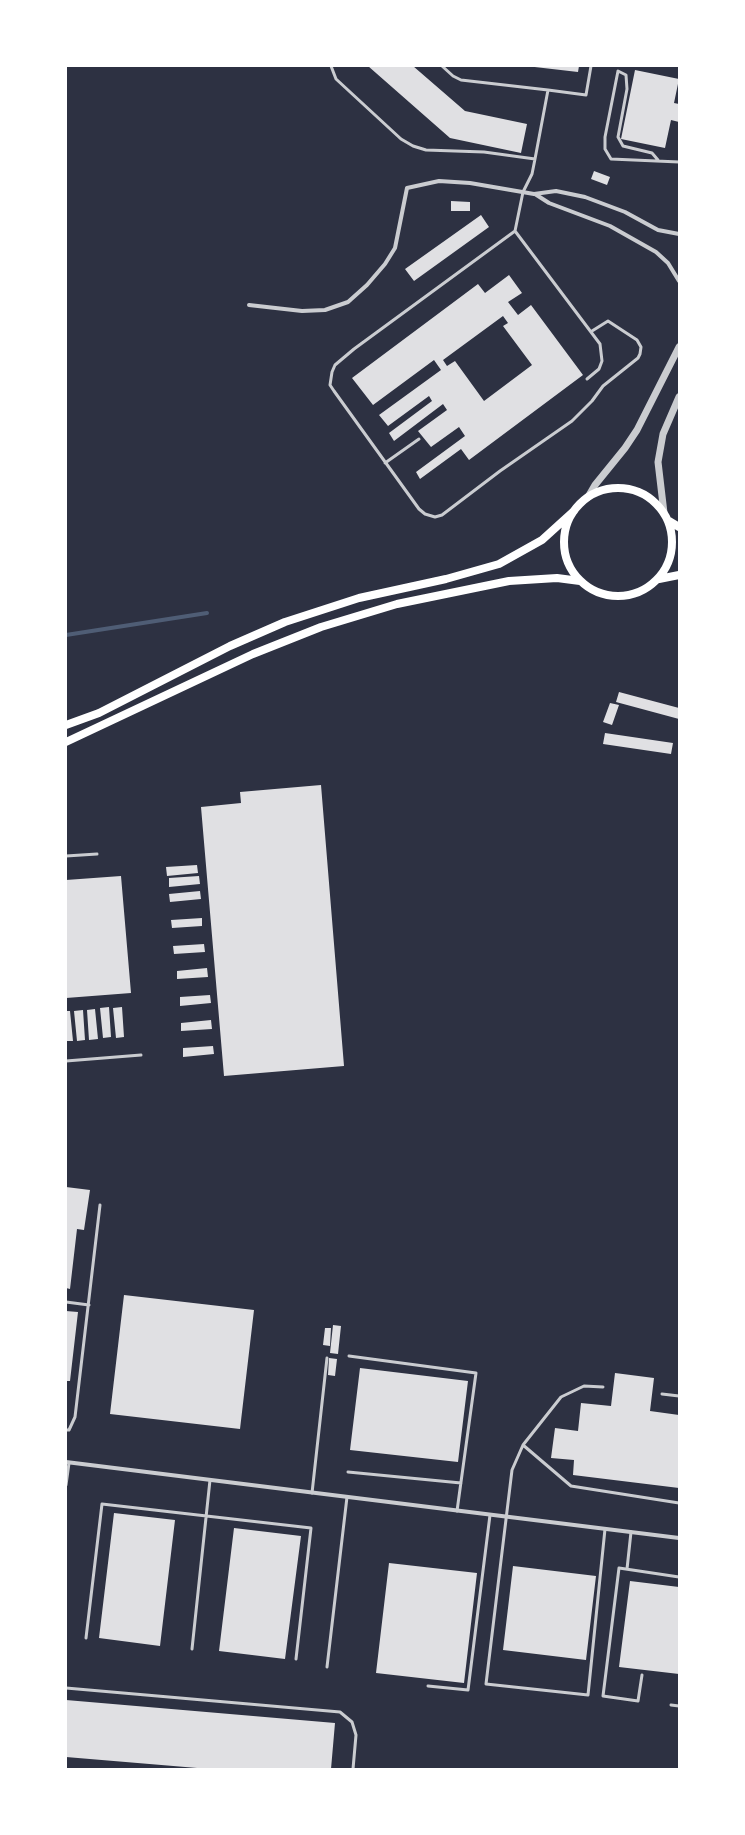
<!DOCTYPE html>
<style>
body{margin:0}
#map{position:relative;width:745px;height:1835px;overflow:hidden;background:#2d3142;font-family:"Golos Text",sans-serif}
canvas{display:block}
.frame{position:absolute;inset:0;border:67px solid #fff;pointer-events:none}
</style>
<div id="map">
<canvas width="745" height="1835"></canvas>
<div class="frame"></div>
</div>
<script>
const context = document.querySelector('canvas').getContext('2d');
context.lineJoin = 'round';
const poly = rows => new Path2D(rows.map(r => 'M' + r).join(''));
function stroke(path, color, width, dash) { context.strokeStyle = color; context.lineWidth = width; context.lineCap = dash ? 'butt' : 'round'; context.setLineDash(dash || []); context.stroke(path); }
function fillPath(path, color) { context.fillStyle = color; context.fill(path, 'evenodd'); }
const stream = poly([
 [66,635,207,613]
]);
const building = poly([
 [368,66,413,66,465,111,527,124,521,153,450,138],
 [526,66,579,66,578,72],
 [635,70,679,79,674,103,679,104,679,122,671,120,665,148,621,139],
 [594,171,610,177,607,185,591,179],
 [451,201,470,202,470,211,451,211],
 [481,215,489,227,414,281,405,269],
 [509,275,522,293,508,302,518,315,531,305,583,375,469,460,461,449,420,479,416,472,465,436,459,427,431,447,418,431,447,410,443,404,394,441,389,433,432,401,429,396,388,426,379,415,441,370,434,360,373,405,352,378,478,284,485,293],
 [503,316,508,323,503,326,532,365,484,401,455,361,447,366,443,360],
 [619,692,679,708,679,719,616,702],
 [610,703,619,705,612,725,603,722],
 [605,733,673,743,671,754,603,744],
 [321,785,344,1066,224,1076,201,807,241,803,240,792],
 [197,865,198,873,167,876,166,867],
 [121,876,131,993,66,998,66,880],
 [199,876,200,884,169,887,169,878],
 [200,891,201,899,170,902,169,894],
 [202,918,202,926,172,928,171,920],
 [204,944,205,952,174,954,173,946],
 [207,968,208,977,177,979,177,971],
 [210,995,211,1003,180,1006,180,997],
 [109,1007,111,1037,103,1038,100,1008],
 [122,1007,124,1037,116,1038,113,1008],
 [95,1009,98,1039,89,1040,87,1010],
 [83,1010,85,1040,77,1041,74,1011],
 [66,1011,70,1011,73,1041,66,1041],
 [211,1020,212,1029,181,1031,181,1023],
 [213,1046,214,1054,183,1057,183,1048],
 [66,1187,90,1190,84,1230,77,1229,70,1289,66,1288],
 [124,1295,254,1310,240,1429,110,1414],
 [66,1311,78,1312,70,1381,66,1381],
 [333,1325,341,1326,338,1354,330,1353],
 [325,1328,331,1328,330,1346,323,1345],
 [329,1358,337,1359,335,1376,328,1375],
 [360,1368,468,1381,458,1462,350,1450],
 [615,1373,654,1378,650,1411,679,1415,679,1488,573,1475,574,1460,551,1458,555,1428,578,1431,581,1403,611,1406],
 [114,1513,175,1520,160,1646,99,1638],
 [234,1528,301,1536,285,1659,219,1651],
 [389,1563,477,1573,464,1683,376,1673],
 [513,1566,596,1576,586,1660,503,1650],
 [630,1581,679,1587,679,1674,619,1667],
 [66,1700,335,1723,331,1769,209,1769,66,1757]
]);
const service = poly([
 [331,66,336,79,401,139,413,146,426,150,484,152,535,159,532,174,523,192,515,231,600,344,602,361,599,369,587,379],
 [442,66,453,76,461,80,548,90],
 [535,159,548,90,586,95,591,66],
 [658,160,652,153,623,146,618,137,627,89,626,75,618,71,605,137,605,149,611,159,679,162],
 [515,231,354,349,335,365,332,372,330,385,334,391,419,509,425,514,435,517,442,515,500,471,572,421,592,401,603,386,638,358,640,354,641,347,637,340,608,321,592,331],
 [385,463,419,439],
 [66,856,97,854],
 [66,1061,141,1055],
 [66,1302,89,1305],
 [349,1356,476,1373,457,1511],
 [603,1387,584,1386,561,1397,523,1445,512,1470,486,1684,588,1695,605,1529],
 [662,1394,679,1396],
 [66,1430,69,1430,75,1417,100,1205],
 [523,1445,571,1486,679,1503],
 [348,1472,461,1483],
 [66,1485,69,1463],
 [312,1493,327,1358],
 [627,1569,631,1532],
 [86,1638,102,1504,311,1528,296,1659],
 [192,1649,210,1480],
 [327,1667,347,1497],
 [642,1675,638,1701,603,1696,619,1568,679,1577],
 [428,1686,468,1690,490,1515],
 [66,1688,340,1712,352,1722,356,1735,353,1769],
 [671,1705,679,1706]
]);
const minor = poly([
 [535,194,549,203,610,226,656,252,668,263,679,281],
 [249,305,302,311,325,310,348,302,367,285,385,264,395,248,407,188,439,181,470,183,534,194,556,191,585,197,625,212,658,230,679,234],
 [66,1462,679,1538]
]);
const tertiary = poly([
 [588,497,595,485,625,448,637,430,679,347],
 [664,513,658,462,663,434,679,397]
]);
const secondary = poly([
 '564 542a54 54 0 1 1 108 0a54 54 0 1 1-108 0Z',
 [669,521,679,527],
 [659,579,679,575],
 [66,725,99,713,230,646,285,622,359,598,446,579,499,564,542,540,574,511],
 [66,742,253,654,321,627,397,604,509,581,557,578,580,581]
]);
stroke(stream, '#4f5d75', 4);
fillPath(building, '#e0e0e3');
stroke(service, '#caccd0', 3);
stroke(minor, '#caccd0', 4);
stroke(tertiary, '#caccd0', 7);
stroke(secondary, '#fff', 8);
</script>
